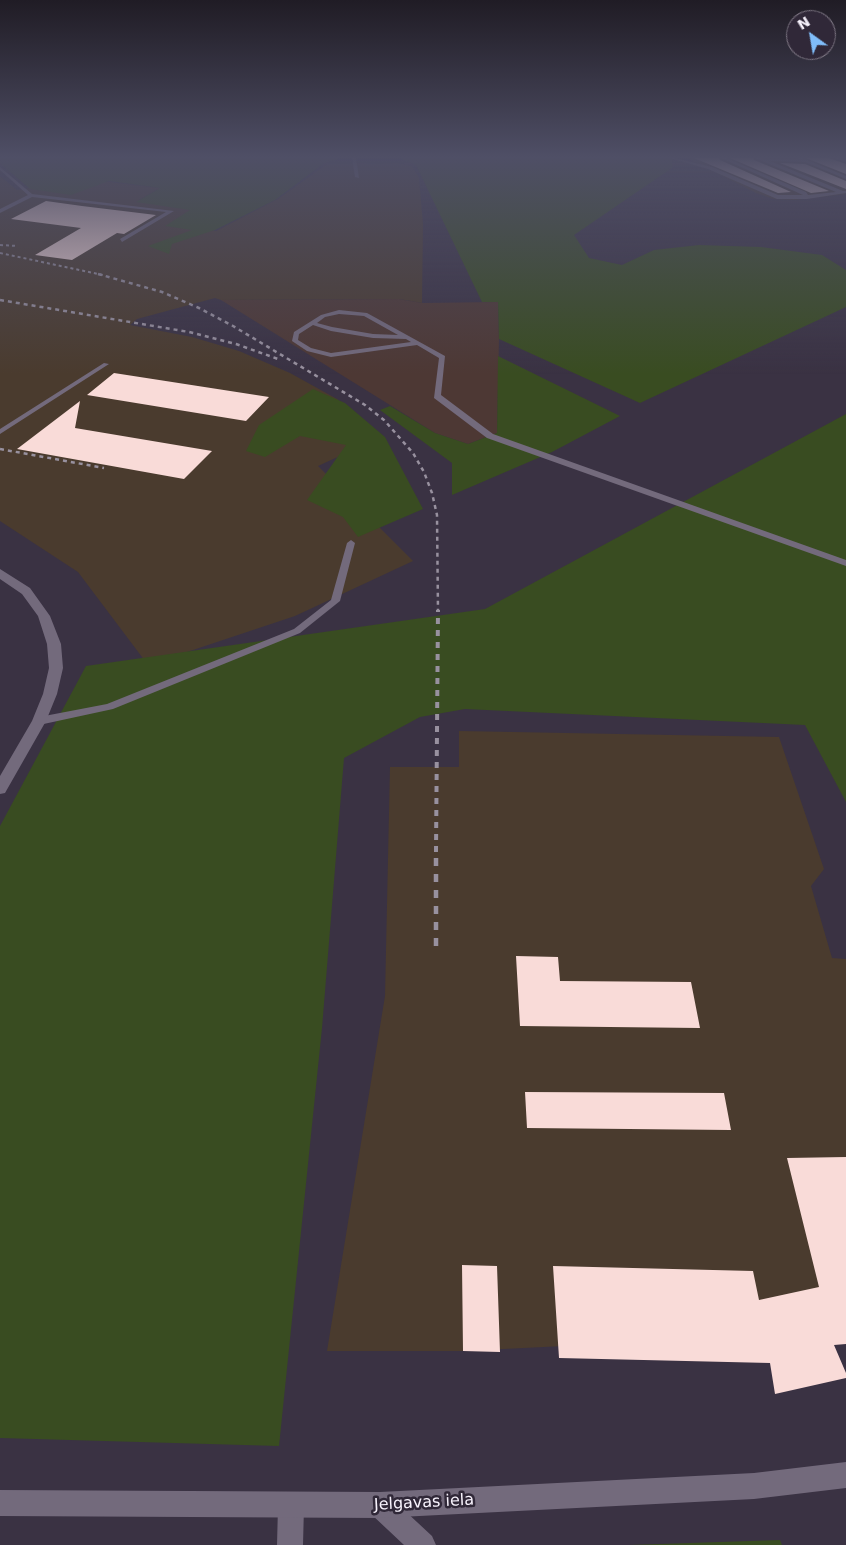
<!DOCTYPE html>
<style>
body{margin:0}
#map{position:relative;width:846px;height:1545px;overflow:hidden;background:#3a3243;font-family:"DejaVu Sans",sans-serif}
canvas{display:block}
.north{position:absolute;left:786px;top:10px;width:50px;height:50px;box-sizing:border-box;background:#302838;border:1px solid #807986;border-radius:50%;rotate:328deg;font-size:14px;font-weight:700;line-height:20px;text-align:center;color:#f7f2fc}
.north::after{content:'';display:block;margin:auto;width:18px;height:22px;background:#80bdfa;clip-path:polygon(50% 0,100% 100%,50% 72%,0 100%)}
</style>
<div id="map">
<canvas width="846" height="1545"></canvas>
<div class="north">N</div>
</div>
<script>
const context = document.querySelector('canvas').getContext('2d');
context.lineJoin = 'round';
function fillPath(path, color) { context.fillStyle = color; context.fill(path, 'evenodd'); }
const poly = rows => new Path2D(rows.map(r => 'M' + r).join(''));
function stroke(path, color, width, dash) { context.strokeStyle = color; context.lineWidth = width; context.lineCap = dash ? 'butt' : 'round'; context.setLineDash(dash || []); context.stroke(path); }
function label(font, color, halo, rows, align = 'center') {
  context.font = font + ' "DejaVu Sans",sans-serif'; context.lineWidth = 5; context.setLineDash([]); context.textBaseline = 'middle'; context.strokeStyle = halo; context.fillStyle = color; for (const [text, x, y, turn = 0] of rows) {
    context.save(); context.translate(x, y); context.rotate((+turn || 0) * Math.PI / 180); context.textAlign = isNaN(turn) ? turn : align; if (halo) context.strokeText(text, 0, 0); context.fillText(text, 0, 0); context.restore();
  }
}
const commercial = poly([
 [399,299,422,303,498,302,499,339,497,433,468,444,435,433,221,300]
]);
const industrial = poly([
 [687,158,846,158,846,194,794,200,774,199,756,193],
 [399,163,412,166,419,178,423,224,422,303,399,299,221,300,215,298,137,319,130,325,192,337,239,351,290,373,337,399,379,438,318,466,413,561,295,616,148,665,78,572,0,521,0,176,17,190,84,179,160,188,139,200,201,207,172,226,216,231,278,199,327,164],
 [459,731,779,737,824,869,811,886,832,958,846,959,846,1332,463,1351,327,1351,385,996,390,767,459,767]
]);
const green = poly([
 [0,158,341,158,323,164,275,200,215,230,172,244,169,254,148,246,192,230,165,226,190,210,136,202,160,188,109,181,71,195,30,189,0,163],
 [399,158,673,158,672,168,574,235,589,258,622,265,654,250,699,245,761,247,822,255,846,270,846,307,640,403,499,339,498,302,482,302,416,165],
 [498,356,620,416,552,452,452,495,452,463,380,410,390,406,435,433,468,444,497,433],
 [313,389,345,403,385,437,423,509,358,537,343,517,307,500,346,445,300,436,265,457,246,451,259,425],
 [846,414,846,802,805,725,465,709,420,717,344,758,322,1028,279,1446,0,1438,0,826,86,666,485,609],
 [780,1540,782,1545,629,1545]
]);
const building = poly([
 [694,158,719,158,720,160,791,192,778,193],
 [730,158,753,158,754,160,829,191,811,193],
 [806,158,829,158,846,164,846,174],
 [780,163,805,164,846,181,846,189],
 [46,201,82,206,156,215,124,234,117,233,72,260,35,255,81,228,11,219],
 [114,373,269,397,246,421,87,395],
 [80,401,75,428,212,451,184,479,17,449],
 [516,956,558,957,560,981,691,982,700,1028,520,1026],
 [525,1092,724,1093,731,1130,527,1128],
 [846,1157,846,1344,834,1345,846,1373,846,1378,775,1394,770,1363,559,1358,553,1266,753,1271,759,1300,819,1287,787,1158],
 [462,1265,497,1266,500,1352,463,1351]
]);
const service = poly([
 [352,158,356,158,359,178,355,177,352,158],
 [669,158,675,158,712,167,778,195,803,195,721,158,726,158,806,192,808,195,836,192,755,158,760,158,767,160,769,159,798,159,797,158,802,158,846,176,846,179,805,162,770,161,843,191,846,191,846,193,807,199,777,199,708,169,669,158],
 [836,158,846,159,846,162,836,159,836,158],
 [0,167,32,194,174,211,122,242,120,239,166,212,32,197,0,213,0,209,28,195,0,170,0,167],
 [339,310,367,313,445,356,441,395,493,434,846,560,846,566,487,438,434,398,439,358,417,345,331,357,307,351,292,341,294,332,321,315,339,310],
 [339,314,364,316,398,335,373,334,332,327,317,323,325,317,339,314],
 [313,325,331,331,373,338,406,339,411,342,331,353,311,348,298,340,299,334,313,325],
 [104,363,109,364,0,434,0,429,104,363],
 [351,540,355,543,340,601,300,633,113,709,39,725,34,721,39,717,107,704,294,629,331,600,347,543,351,540]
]);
const minor = poly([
 [0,569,30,588,50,616,61,644,63,668,57,694,46,721,5,793,0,794,0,776,32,721,43,694,49,668,47,644,38,616,22,594,0,579,0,569],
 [380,1492,389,1496,432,1536,436,1545,404,1545,371,1514,367,1505,371,1496,380,1492],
 [291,1493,300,1497,304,1506,303,1545,277,1545,278,1506,282,1497,291,1493]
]);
const tertiary = poly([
 [846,1462,846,1488,754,1499,380,1518,0,1516,0,1490,380,1492,754,1473,846,1462]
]);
const railFar3 = poly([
 [0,245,18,246],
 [0,253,103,275]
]);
const railFar2 = poly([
 [98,274,162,292,199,308,233,326,365,405,384,420,413,453,424,472,432,493,437,515,438,612],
 [0,300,189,332,236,344,278,359],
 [0,449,104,468]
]);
const railFar1 = poly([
 [436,852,438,610]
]);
const rail = poly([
 [436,946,436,850]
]);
const nearStreetnames = [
 ["Jelgavas iela",424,1503,-3]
];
fillPath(commercial, '#4d3834');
fillPath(industrial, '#4a3b2e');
fillPath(green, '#394c21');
fillPath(building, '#f9dbd8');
fillPath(service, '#736a7c');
fillPath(minor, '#736a7c');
fillPath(tertiary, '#736a7c');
stroke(railFar3, '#98919f', 2, [3, 3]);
stroke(railFar2, '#98919f', 2.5, [4, 4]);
stroke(railFar1, '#98919f', 4, [6, 6]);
stroke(rail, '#98919f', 4.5, [8, 8]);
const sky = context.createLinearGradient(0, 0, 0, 374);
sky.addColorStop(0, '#201c25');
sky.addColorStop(0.42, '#4f4f66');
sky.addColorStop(1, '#4f4f6600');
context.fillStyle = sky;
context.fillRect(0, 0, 846, 374);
label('16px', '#f7f2fc', '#302838', nearStreetnames);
</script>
